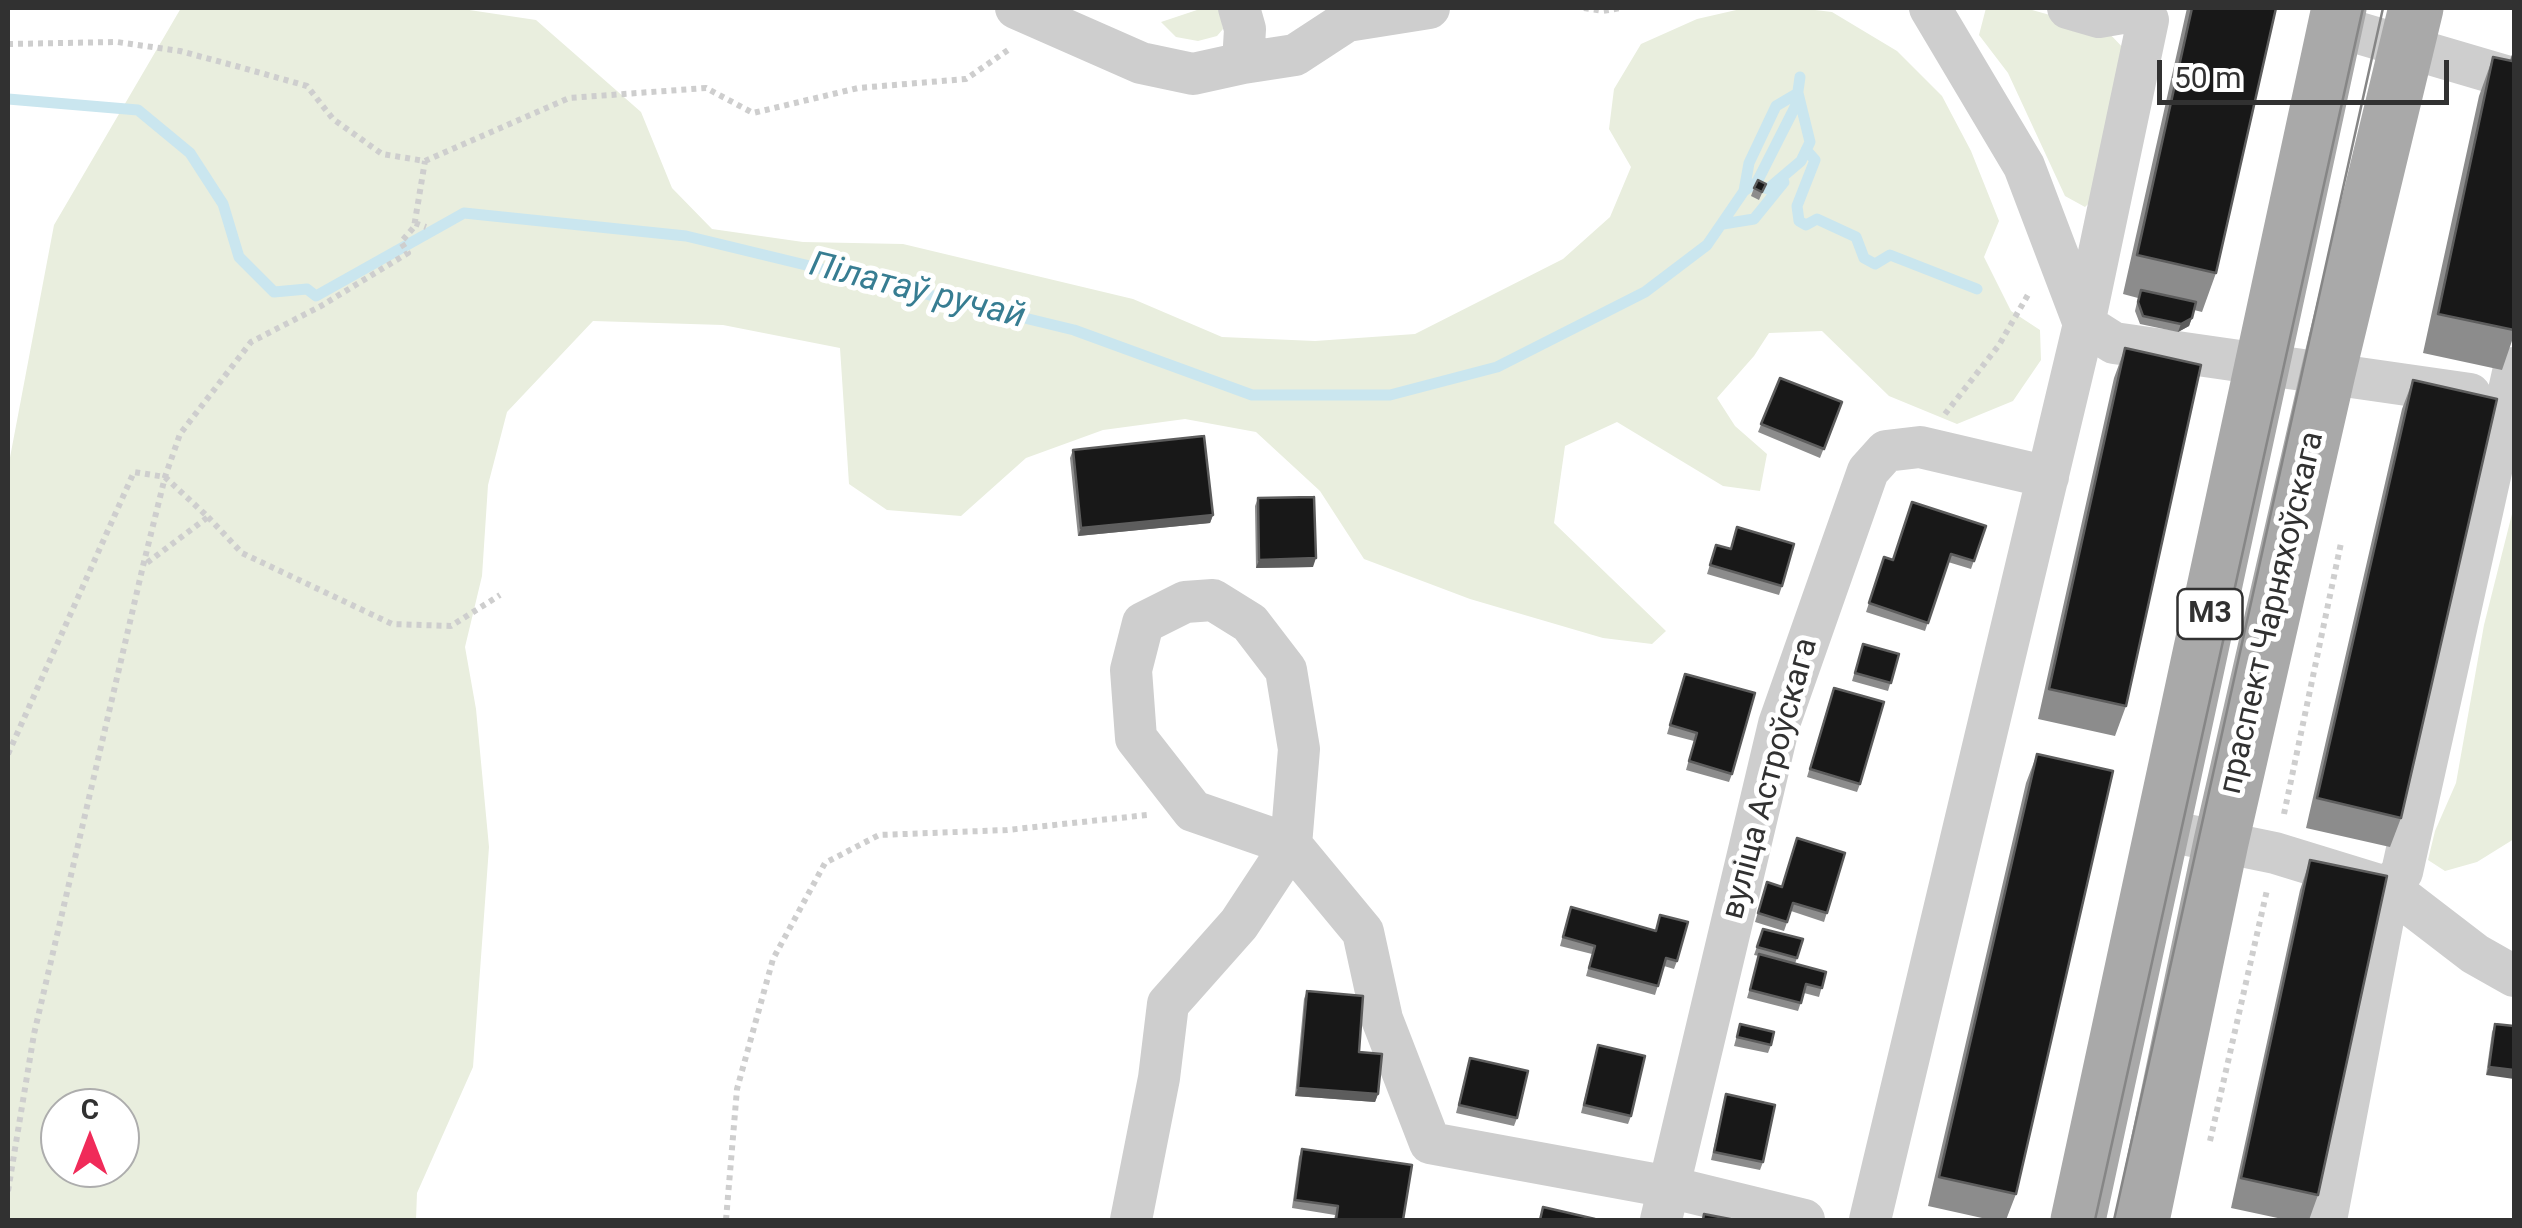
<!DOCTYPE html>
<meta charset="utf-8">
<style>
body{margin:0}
#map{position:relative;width:2522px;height:1228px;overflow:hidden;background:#fff;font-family:Roboto,sans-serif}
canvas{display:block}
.frame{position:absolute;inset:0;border:10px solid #313131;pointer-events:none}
.north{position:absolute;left:40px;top:1088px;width:100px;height:100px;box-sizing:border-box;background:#fff;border:2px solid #adadad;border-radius:50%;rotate:0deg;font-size:28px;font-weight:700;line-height:40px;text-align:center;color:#313131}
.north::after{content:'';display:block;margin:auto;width:35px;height:45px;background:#f02b59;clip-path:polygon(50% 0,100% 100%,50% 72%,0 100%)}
.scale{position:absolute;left:2157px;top:60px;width:292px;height:45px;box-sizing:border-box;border:5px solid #313131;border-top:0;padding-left:12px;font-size:30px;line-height:35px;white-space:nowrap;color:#313131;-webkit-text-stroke:8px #fff;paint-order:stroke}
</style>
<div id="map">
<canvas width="2522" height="1228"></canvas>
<div class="frame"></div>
<div class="north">С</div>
<div class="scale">50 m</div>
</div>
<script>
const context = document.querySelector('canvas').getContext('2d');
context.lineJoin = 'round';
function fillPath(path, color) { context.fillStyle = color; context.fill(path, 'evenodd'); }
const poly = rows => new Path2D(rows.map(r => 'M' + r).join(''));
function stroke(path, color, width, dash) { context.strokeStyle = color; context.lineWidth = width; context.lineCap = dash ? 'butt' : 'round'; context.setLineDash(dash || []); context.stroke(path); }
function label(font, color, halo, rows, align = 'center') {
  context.font = font + ' Roboto,sans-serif'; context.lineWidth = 10; context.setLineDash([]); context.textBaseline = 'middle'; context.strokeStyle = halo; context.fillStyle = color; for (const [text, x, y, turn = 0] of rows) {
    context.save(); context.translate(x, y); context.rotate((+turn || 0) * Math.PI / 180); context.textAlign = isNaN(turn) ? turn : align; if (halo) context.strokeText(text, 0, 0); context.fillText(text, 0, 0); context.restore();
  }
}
const green = poly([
 [181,8,456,8,536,20,641,112,672,188,712,229,803,242,903,244,1133,299,1222,337,1315,341,1415,334,1563,259,1610,217,1631,167,1609,129,1614,89,1641,44,1697,19,1745,8,1798,8,1832,12,1897,51,1942,96,1971,151,1999,221,1984,257,2011,311,2040,330,2041,360,2013,401,1957,424,1889,396,1822,331,1769,333,1754,356,1717,398,1735,426,1767,454,1760,491,1723,486,1617,422,1565,446,1554,523,1666,631,1652,644,1603,638,1470,599,1364,559,1320,491,1256,432,1185,419,1103,430,1026,458,961,516,887,510,849,484,840,348,723,325,593,321,507,412,488,485,482,576,465,647,476,709,489,847,473,1067,417,1193,416,1220,8,1220,8,468,54,225],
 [60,1108,120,1108,120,1168,60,1168],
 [1203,8,1220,8,1223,29,1217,36,1198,41,1176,37,1161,22],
 [1986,8,2025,8,2107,31,2127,52,2102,191,2085,207,2065,196,2008,73,1979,35],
 [2514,506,2514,839,2477,862,2445,871,2428,860,2435,831,2456,783,2484,625]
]);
const stream = poly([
 [8,99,138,110,190,153,223,204,239,257,274,292,307,289,316,296,464,213,686,236,1074,330,1252,395,1390,395,1497,367,1645,292,1707,245,1744,191,1757,182,1796,105,1800,77],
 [1806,150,1815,160,1797,206,1799,221,1806,225,1817,219,1856,237,1864,258,1875,264,1890,255,1977,289],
 [1744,191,1749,163,1776,106,1798,93,1810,142,1801,161,1768,189,1755,185],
 [1723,224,1754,219,1784,182]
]);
const path = poly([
 [1584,8,1603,11,1621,8],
 [8,44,117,42,180,51,236,66,307,86,333,119,382,154,425,161,569,98,706,88,753,113,858,88,966,79,1011,48],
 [415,223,426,227],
 [1945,414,1999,345,2029,293],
 [208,517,242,553,392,624,451,626,500,595],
 [8,754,134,472,165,477,208,517,144,565],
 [2284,814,2341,543],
 [2210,1141,2267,890],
 [8,1191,34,1034,143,566,165,477,180,434,251,342,321,306,408,253,401,242,414,227,425,161],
 [726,1220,737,1089,773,959,825,863,879,835,1007,830,1147,815]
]);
const minor = poly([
 [1016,8,1141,63,1193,74,1243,63,1245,29,1239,8],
 [1930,8,2024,166,2084,324,2114,343,2470,394],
 [2068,8,2099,17,2128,12,2132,8],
 [2335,26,2505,76],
 [1243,63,1295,55,1347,21,1429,8],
 [2163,830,2275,853,2389,888,2475,954,2514,976],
 [1131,1220,1159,1078,1168,1004,1239,924,1291,845,1299,749,1286,670,1250,623,1213,600,1185,602,1143,623,1131,670,1136,738,1193,811,1291,845,1363,932,1382,1019,1430,1143,1669,1187,1804,1220],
 [1661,1220,1779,724,1868,471,1886,451,1920,447,2048,477],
 [1870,1220,2084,324,2148,20],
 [2326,1220,2389,888,2402,872,2514,368]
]);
const major = poly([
 [2078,1220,2339,8],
 [2142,1220,2221,842,2328,373,2416,8]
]);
const tram = poly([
 [2095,1220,2363,8],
 [2114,1220,2383,8]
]);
const wall = poly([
 [2186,8,2276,8,2216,273,2202,312,2194,310,2189,326,2178,332,2140,324,2135,311,2138,298,2123,294,2187,8],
 [2514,49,2514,335,2502,370,2423,353,2479,96,2493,57,2510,60],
 [1766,184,1759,200,1751,196,1754,188],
 [2125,348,2126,706,2115,736,2038,719,2114,378],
 [1780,378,1842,402,1820,458,1758,432],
 [2413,380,2401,818,2390,847,2306,828,2402,409],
 [1073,450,1213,515,1210,523,1078,536,1070,458],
 [1258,498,1313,567,1256,568,1255,506],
 [1986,526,1971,569,1948,562,1925,631,1866,612,1884,557,1892,560],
 [1716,545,1782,586,1779,595,1707,574],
 [1863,644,1899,654,1888,691,1852,681],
 [1682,682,1732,774,1729,782,1686,770,1694,741,1667,734],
 [1831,696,1860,784,1857,792,1807,777],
 [2037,754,2016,1194,2006,1220,1991,1220,1928,1206,2026,783],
 [1845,853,1824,922,1791,911,1784,931,1755,922,1767,882,1782,886],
 [2310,860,2318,1195,2309,1220,2287,1220,2231,1208,2300,890],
 [1568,916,1677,961,1674,969,1664,966,1655,995,1586,976,1592,954,1560,946],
 [1763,929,1803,939,1795,964,1826,972,1819,997,1804,993,1798,1011,1747,998,1759,956,1754,955],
 [1307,991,1359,1052,1378,1094,1375,1102,1295,1096,1304,999],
 [1740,1024,1771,1045,1768,1053,1734,1046],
 [2495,1024,2514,1026,2486,1075,2492,1032],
 [1598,1045,1631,1116,1628,1124,1581,1113],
 [1470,1058,1517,1118,1514,1126,1456,1113],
 [1726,1094,1763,1162,1760,1170,1711,1160],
 [1302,1149,1403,1220,1334,1220,1335,1215,1292,1208,1299,1157]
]);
const shadedWall = poly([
 [2192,318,2189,326,2178,332,2181,324],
 [1213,515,1210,523,1078,536,1081,528],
 [1316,558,1313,567,1256,568,1259,560],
 [2489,1067,2514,1070,2514,1079,2486,1075],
 [1298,1088,1378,1094,1375,1102,1295,1096]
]);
const building = poly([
 [2192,8,2276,8,2216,273,2137,255,2192,8],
 [2514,52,2514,330,2438,314,2493,57,2512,61,2514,52],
 [1758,180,1766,184,1762,192,1754,188,1758,180],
 [2141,290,2196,302,2192,318,2181,324,2143,316,2138,302,2141,290],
 [2125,348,2201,365,2126,706,2049,689,2125,348],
 [1780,378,1842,402,1824,449,1761,424,1780,378],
 [2413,380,2497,399,2401,818,2317,798,2413,380],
 [1204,436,1213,515,1081,528,1073,450,1204,436],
 [1314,497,1316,558,1259,560,1258,498,1314,497],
 [1912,502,1986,526,1974,561,1951,554,1928,623,1869,603,1884,557,1893,560,1912,502],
 [1737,527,1794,544,1782,586,1710,565,1716,545,1731,549,1737,527],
 [1863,644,1899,654,1891,683,1855,673,1863,644],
 [1685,674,1755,693,1732,774,1689,761,1697,733,1670,725,1685,674],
 [1834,688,1884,702,1860,784,1810,769,1834,688],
 [2037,754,2113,771,2016,1194,1939,1177,2037,754],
 [1797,838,1845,853,1827,913,1793,903,1787,922,1758,913,1767,882,1782,887,1797,838],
 [2310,860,2387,876,2318,1195,2241,1178,2310,860],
 [1571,907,1656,931,1660,915,1688,922,1677,961,1666,958,1658,986,1589,968,1595,946,1563,937,1571,907],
 [1763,929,1803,939,1797,958,1757,947,1763,929],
 [1759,954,1826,972,1822,988,1806,984,1801,1003,1750,990,1759,954],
 [1307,991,1363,996,1359,1052,1382,1054,1378,1094,1298,1088,1307,991],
 [1740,1024,1774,1032,1771,1045,1737,1037,1740,1024],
 [2495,1024,2514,1026,2514,1070,2489,1067,2495,1024],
 [1598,1045,1645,1056,1631,1116,1584,1105,1598,1045],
 [1470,1058,1528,1071,1517,1118,1459,1105,1470,1058],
 [1726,1094,1775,1105,1763,1162,1714,1152,1726,1094],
 [1302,1149,1412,1165,1403,1220,1336,1220,1338,1206,1295,1200,1302,1149],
 [1543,1207,1595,1219,1595,1220,1540,1220,1543,1207],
 [1704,1214,1735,1220,1703,1220,1704,1214]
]);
const shields = [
 [2210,614,65]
];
const shieldNames = [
 ["М3",2210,614]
];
const streetNames = [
 ["праспект Чарняхоўскага",2273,613,-77],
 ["вуліца Астроўскага",1771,779,-75]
];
const waterNames = [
 ["Пілатаў ручай",917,292,14]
];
fillPath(green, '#e9eede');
stroke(stream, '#cae6ef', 11);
stroke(path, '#cecece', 6, [5, 5]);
stroke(minor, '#cecece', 42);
stroke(major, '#a9a9a9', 55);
stroke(tram, '#868686', 2.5);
fillPath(wall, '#8c8c8c');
fillPath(shadedWall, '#5d5d5d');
fillPath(building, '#181818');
stroke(building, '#5d5d5d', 2.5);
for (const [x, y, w] of shields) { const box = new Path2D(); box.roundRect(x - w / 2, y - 25, w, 50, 8); context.fillStyle = '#fff'; context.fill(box); stroke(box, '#313131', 2.5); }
label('bold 30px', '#313131', null, shieldNames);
label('32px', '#313131', '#fff', streetNames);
label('italic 35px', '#377d92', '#fff', waterNames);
</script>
